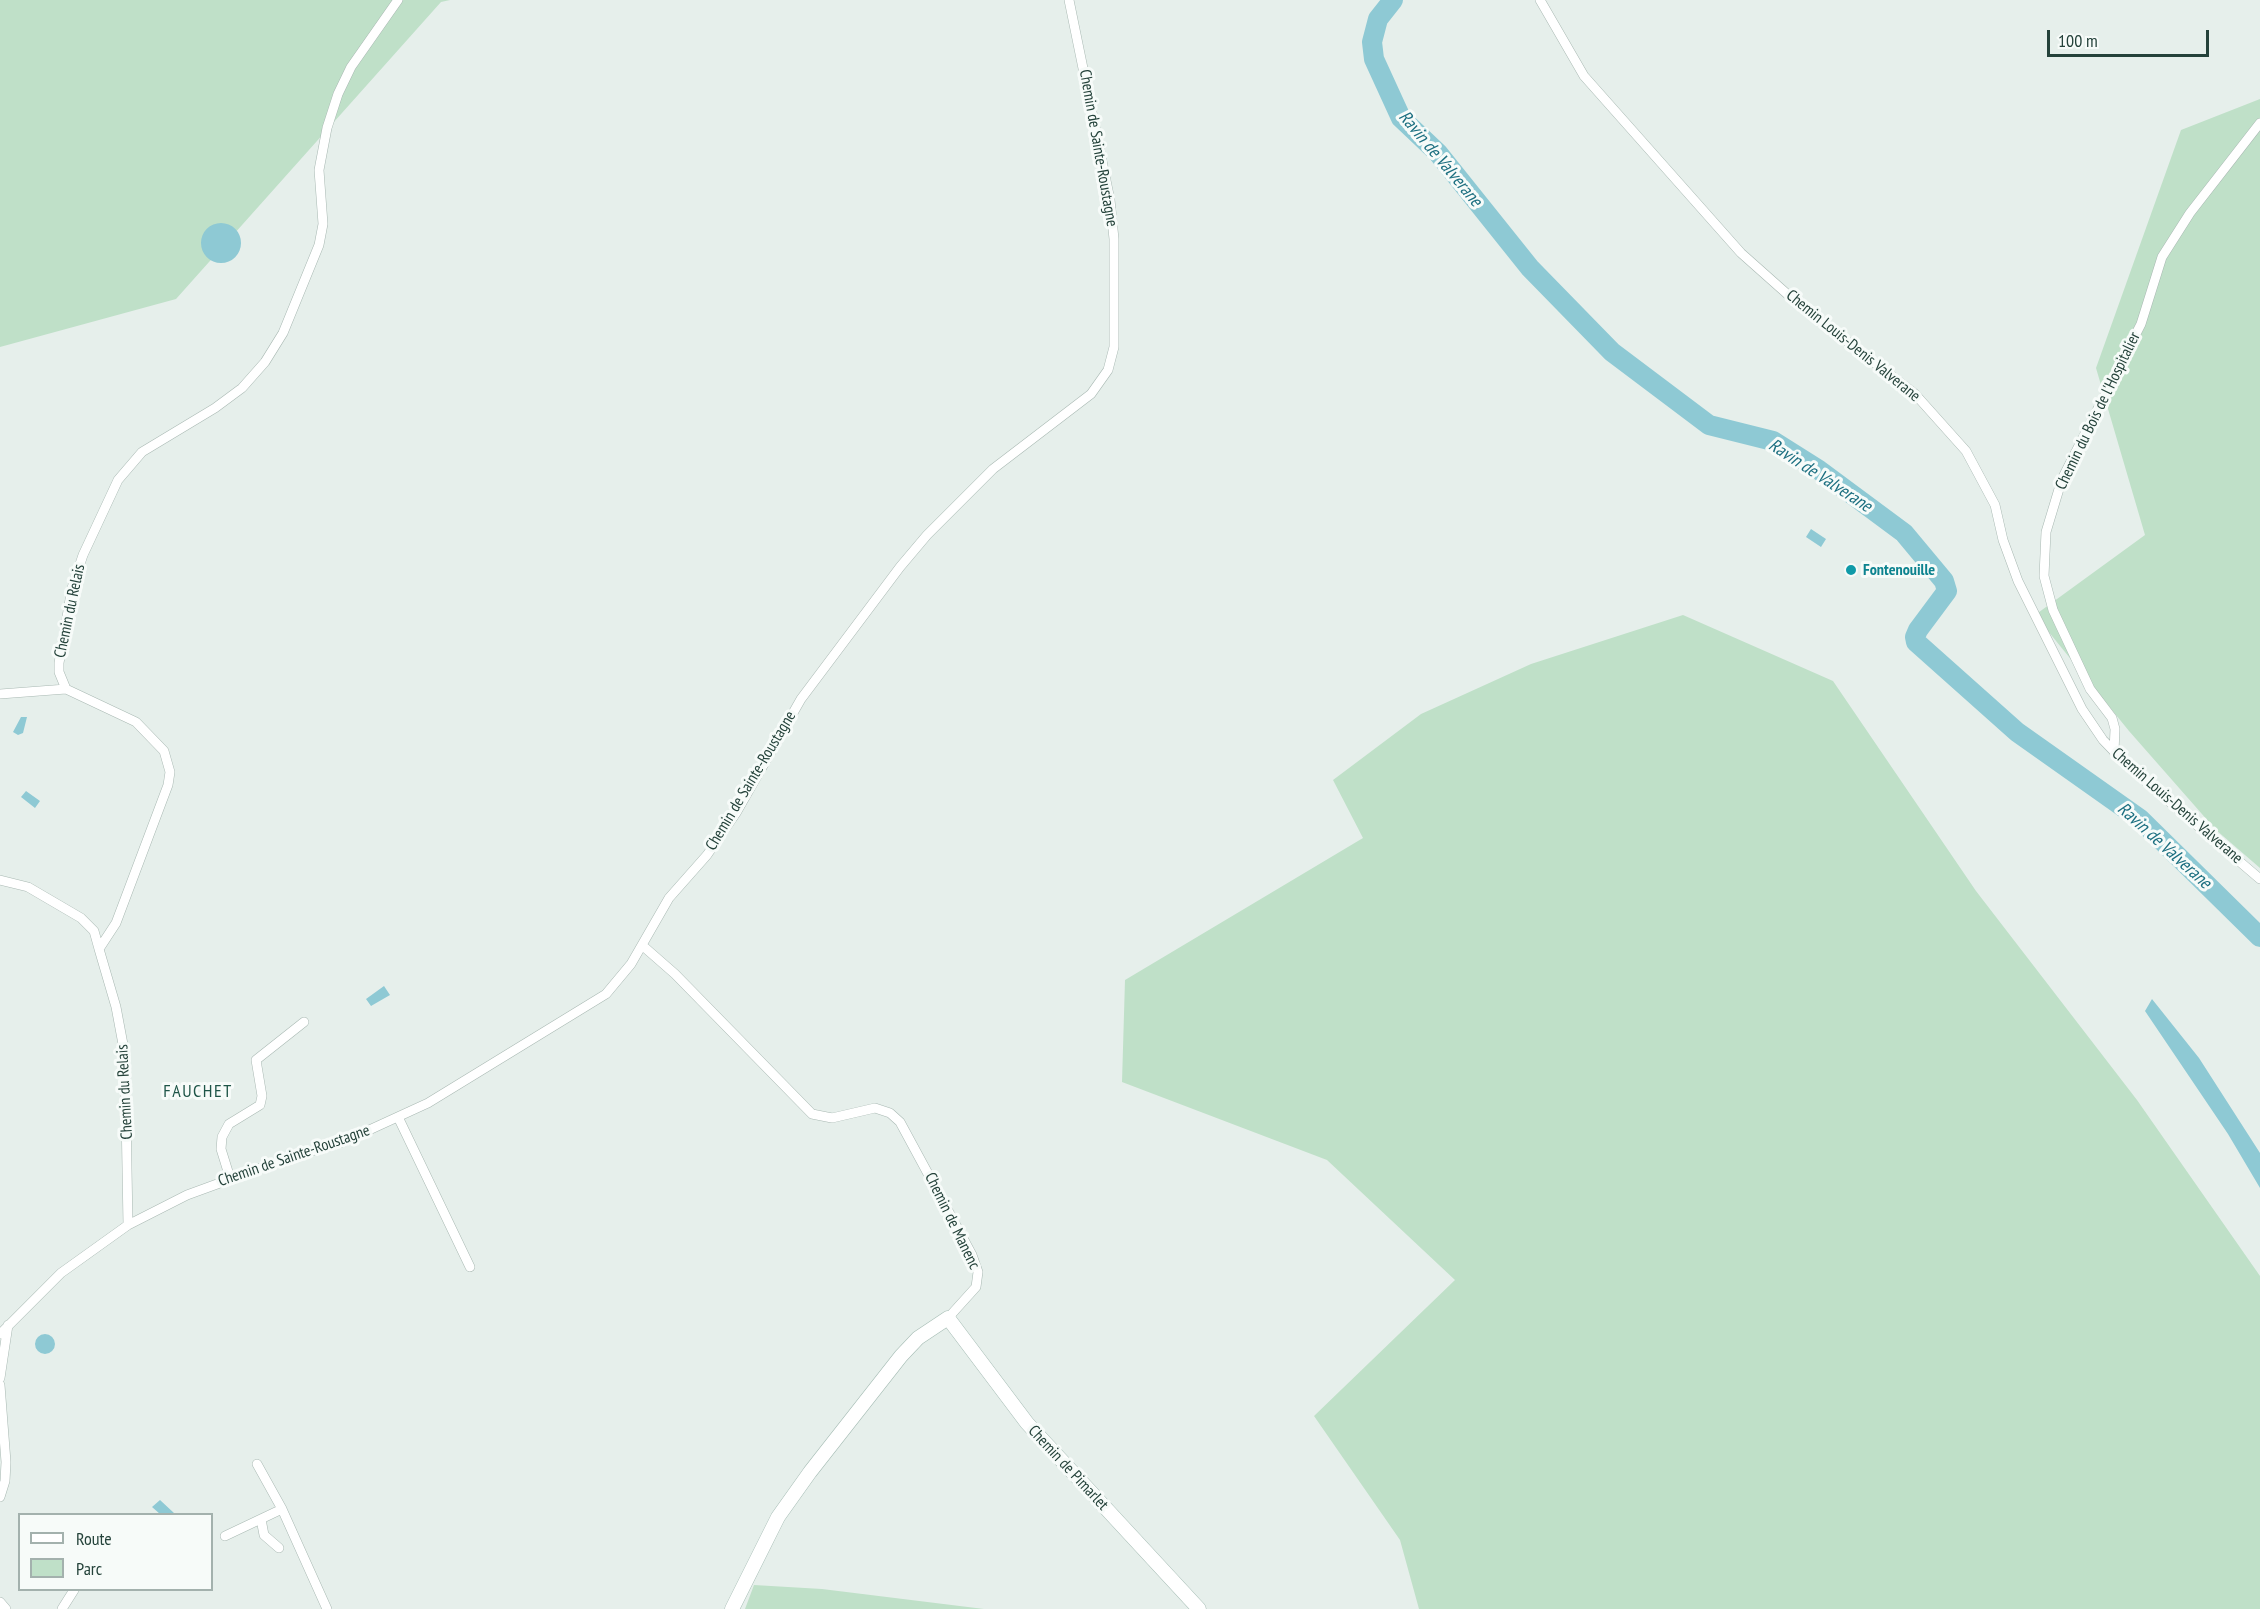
<!DOCTYPE html>
<style>
body{margin:0}
#map{position:relative;width:2260px;height:1609px;overflow:hidden;background:#e6efeb;font-family:"PT Sans Narrow",sans-serif}
canvas{display:block}
.legend{position:absolute;left:18px;top:1513px;width:195px;height:78px;box-sizing:border-box;background:#f7fbf9;border:2px solid #a3b1ad;margin:0;padding:8px 10px;list-style:none;font-size:18px;color:#24423a}
.legend li{display:flex;align-items:center;gap:12px;height:30px}
.legend b{width:30px;border:2px solid #a3b1ad}
.scale{position:absolute;left:2047px;top:30px;width:162px;height:27px;box-sizing:border-box;border:3px solid #24423a;border-top:0;padding-left:8px;font-size:18px;line-height:21px;white-space:nowrap;color:#24423a;-webkit-text-stroke:4px #f7fbf9;paint-order:stroke}
</style>
<div id="map">
<canvas width="2260" height="1609"></canvas>
<ul class="legend">
<li><b style="height:8px;background:#fff"></b>Route</li>
<li><b style="height:16px;background:#bfe0c8"></b>Parc</li>
</ul>
<div class="scale">100 m</div>
</div>
<script>
const context = document.querySelector('canvas').getContext('2d');
context.lineJoin = 'round';
function fillPath(path, color) { context.fillStyle = color; context.fill(path, 'evenodd'); }
const poly = rows => new Path2D(rows.map(r => 'M' + r).join(''));
function stroke(path, color, width, dash) { context.strokeStyle = color; context.lineWidth = width; context.lineCap = dash ? 'butt' : 'round'; context.setLineDash(dash || []); context.stroke(path); }
function label(font, color, halo, rows, align = 'center') {
  context.font = font + ' "PT Sans Narrow",sans-serif'; context.lineWidth = 6; context.setLineDash([]); context.textBaseline = 'middle'; context.strokeStyle = halo; context.fillStyle = color; for (const [text, x, y, turn = 0] of rows) {
    context.save(); context.translate(x, y); context.rotate((+turn || 0) * Math.PI / 180); context.textAlign = isNaN(turn) ? turn : align; if (halo) context.strokeText(text, 0, 0); context.fillText(text, 0, 0); context.restore();
  }
}
const green = poly([
 [0,0,450,0,441,2,176,299,0,347],
 [2260,99,2260,868,2216,830,2129,731,2035,615,2145,535,2096,368,2181,130],
 [1683,615,1833,681,1976,891,2137,1100,2260,1276,2260,1609,1419,1609,1400,1540,1314,1416,1455,1280,1327,1160,1122,1082,1125,980,1363,838,1333,780,1421,714,1531,664],
 [754,1585,822,1589,984,1609,745,1609]
]);
const water = poly([
 '201 243a20 20 0 1 1 40 0a20 20 0 1 1-40 0Z',
 [1811,529,1826,539,1821,547,1806,537],
 [21,717,27,717,23,733,18,735,13,732],
 [26,791,40,801,35,808,21,797],
 [384,986,390,995,371,1006,366,999],
 [2152,999,2199,1058,2260,1153,2260,1188,2228,1134,2145,1011],
 '35 1344a10 10 0 1 1 20 0a10 10 0 1 1-20 0Z',
 [160,1500,174,1513,172,1514,160,1514,152,1507]
]);
const river = poly([
 [1393,0,1378,19,1372,42,1374,59,1401,118,1438,153,1530,268,1612,352,1709,425,1773,441,1819,470,1904,533,1944,581,1947,591,1918,630,1915,637,1916,642,2017,732,2140,819,2260,937]
]);
const street = poly([
 [1540,0,1584,76,1741,253,1795,301,1915,394,1966,451,1995,505,2003,540,2018,581,2082,709,2103,740,2130,768,2260,879],
 [0,694,66,689],
 [2114,752,2115,729,2112,718,2090,689,2053,610,2044,576,2046,532,2062,479,2141,324,2162,257,2190,213,2260,123],
 [0,880,28,887,81,918,94,931,99,949],
 [643,946,675,974,812,1114,832,1118,875,1108,890,1113,900,1122,972,1255,978,1272,976,1287,948,1318],
 [398,1117,470,1267],
 [230,1178,221,1149,222,1137,229,1124,260,1105,262,1096,256,1060,304,1022],
 [128,1225,125,1055,116,1007,99,949,116,923,168,785,170,772,164,751,136,722,66,689,59,672,59,663,72,588,83,555,118,480,142,452,215,408,242,388,265,362,283,333,319,245,323,224,319,170,327,128,338,94,351,67,398,0],
 [0,1334,61,1273,128,1225,187,1195,291,1157,343,1142,428,1103,606,994,631,964,669,898,707,855,736,813,801,699,900,567,927,535,993,469,1091,394,1108,370,1114,347,1114,239,1110,200,1069,0],
 [0,1378,8,1325],
 [0,1385,6,1462,5,1481,0,1497],
 [257,1464,282,1509,327,1609],
 [261,1519,264,1535,279,1548],
 [225,1536,282,1509],
 [0,1602,6,1609],
 [62,1609,74,1590]
]);
const secondary = poly([
 [732,1609,778,1517,810,1472,901,1356,918,1338,948,1318,1027,1423,1199,1609]
]);
const markers = [
 [1851,570,6,"#0f9aa8"]
];
const streetNames = [
 ["Chemin de Sainte-Roustagne",1098,148,80],
 ["Chemin Louis-Denis Valverane",1853,346,39],
 ["Chemin du Bois de l'Hospitalier",2098,411,-64],
 ["Chemin du Relais",70,611,-78],
 ["Chemin de Sainte-Roustagne",751,781,-59],
 ["Chemin Louis-Denis Valverane",2177,806,41],
 ["Chemin du Relais",125,1092,-93],
 ["Chemin de Sainte-Roustagne",294,1156,-19],
 ["Chemin de Manenc",952,1221,64],
 ["Chemin de Pimarlet",1068,1468,47]
];
const cultureNames = [
 ["Fontenouille",1863,570]
];
const waterNames = [
 ["Ravin de Valverane",1440,159,50],
 ["Ravin de Valverane",1820,476,33],
 ["Ravin de Valverane",2164,846,42]
];
const neighbourhoodNames = [
 ["FAUCHET",198,1092]
];
fillPath(green, '#bfe0c8');
fillPath(water, '#8ec9d4');
stroke(river, '#8ec9d4', 20);
stroke(street, '#a8b8b2', 10);
stroke(secondary, '#a4bbb3', 15);
stroke(street, '#fff', 9);
stroke(secondary, '#fff', 14);
for (const [x, y, r, color] of markers) { const dot = new Path2D(); dot.arc(x, y, r, 0, 2 * Math.PI); context.fillStyle = color; context.fill(dot); stroke(dot, '#f7fbf9', 2); }
label('16px', '#24423a', '#f7fbf9', streetNames);
label('bold 16px', '#0d838f', '#f7fbf9', cultureNames, 'left');
label('italic 18px', '#1c6f80', '#f7fbf9', waterNames);
context.letterSpacing = '1.5px';
label('18px', '#1f5548', '#f7fbf9', neighbourhoodNames);
context.letterSpacing = '0px';
</script>
